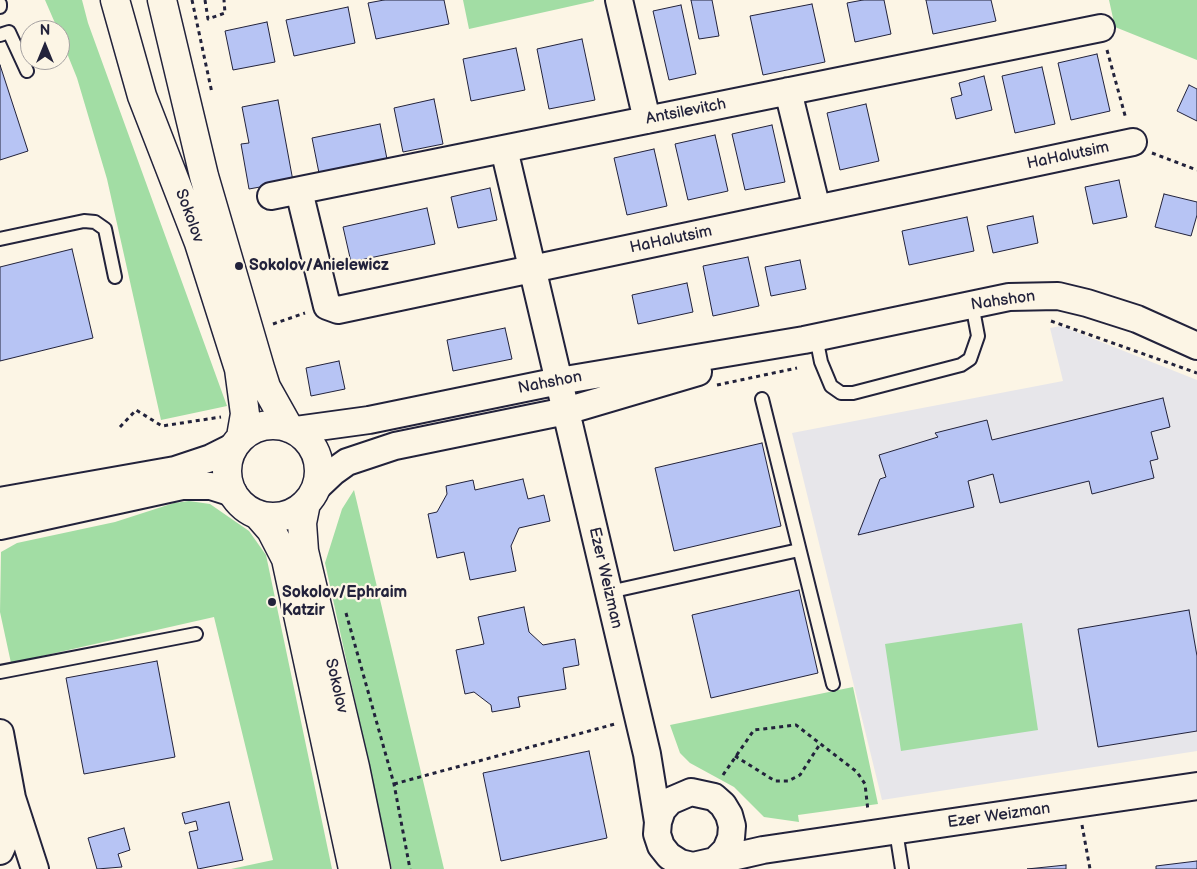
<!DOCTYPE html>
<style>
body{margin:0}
#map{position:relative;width:1197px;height:869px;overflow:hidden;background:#fcf5e5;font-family:"Balsamiq Sans",sans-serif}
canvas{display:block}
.north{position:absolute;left:20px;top:20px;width:50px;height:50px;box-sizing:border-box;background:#fcf5e5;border:1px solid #a5a1a1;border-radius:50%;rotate:0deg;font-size:14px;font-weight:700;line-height:20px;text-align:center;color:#22223b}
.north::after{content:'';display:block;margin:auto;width:18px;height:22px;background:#22223b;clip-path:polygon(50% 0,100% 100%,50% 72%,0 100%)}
</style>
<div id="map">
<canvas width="1197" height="869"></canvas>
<div class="north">N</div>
</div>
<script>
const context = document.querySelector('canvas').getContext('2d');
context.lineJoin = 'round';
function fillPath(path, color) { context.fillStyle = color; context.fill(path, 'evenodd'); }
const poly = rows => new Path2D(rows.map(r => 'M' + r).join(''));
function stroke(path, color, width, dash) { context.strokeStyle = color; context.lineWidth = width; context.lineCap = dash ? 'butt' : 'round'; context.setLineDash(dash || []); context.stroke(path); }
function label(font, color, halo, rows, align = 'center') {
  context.font = font + ' "Balsamiq Sans",sans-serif'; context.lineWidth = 4.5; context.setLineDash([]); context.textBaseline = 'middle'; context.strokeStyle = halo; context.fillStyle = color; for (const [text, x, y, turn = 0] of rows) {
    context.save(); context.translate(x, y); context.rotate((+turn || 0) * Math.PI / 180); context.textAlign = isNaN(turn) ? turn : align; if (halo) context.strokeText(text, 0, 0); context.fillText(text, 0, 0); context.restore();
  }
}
const built = poly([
 [1061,326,1197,380,1197,751,882,800,792,433,1063,381,1050,328]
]);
const green = poly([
 [45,0,82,0,88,23,227,406,161,420,107,179,77,78,60,36,60,30,58,30],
 [463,0,594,0,594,1,469,29],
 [1109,0,1197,0,1197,60,1115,27],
 [354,490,444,869,392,869,325,563,342,509],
 [189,501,210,504,249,531,266,555,332,869,231,869,273,860,214,617,11,663,0,612,1,552,17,543,115,522,174,503],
 [1022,623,1038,730,901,751,885,644],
 [853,687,878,804,798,815,799,822,764,817,734,787,690,763,680,753,670,725]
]);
const building = poly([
 [384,0,444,0,449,24,376,39,368,3,384,0],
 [691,0,712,0,719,36,699,39,691,0],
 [863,0,884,0,891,34,855,42,847,3,863,0],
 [926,0,991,0,996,21,933,34,926,0],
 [812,4,825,62,763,75,750,16,812,4],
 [681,5,696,74,669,80,653,11,681,5],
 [348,7,355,43,294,56,286,20,348,7],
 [267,22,275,62,233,70,225,31,267,22],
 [582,39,595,100,549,109,537,49,582,39],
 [516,48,525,90,471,101,463,59,516,48],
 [1097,54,1110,111,1071,120,1058,63,1097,54],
 [0,65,28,151,0,160,0,65],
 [1042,67,1055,124,1015,133,1002,76,1042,67],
 [984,76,992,110,956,119,951,98,962,95,959,83,984,76],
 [1189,85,1197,89,1197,121,1177,111,1189,85],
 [434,99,443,144,403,152,394,108,434,99],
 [278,100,293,181,249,189,241,144,249,143,242,107,278,100],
 [866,104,879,161,840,170,827,113,866,104],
 [380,124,388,164,320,178,312,138,380,124],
 [772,125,785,182,745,190,732,134,772,125],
 [715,135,728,191,688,200,675,144,715,135],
 [654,149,667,206,627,215,614,158,654,149],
 [1119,180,1127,217,1093,224,1085,187,1119,180],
 [490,188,497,220,458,228,451,197,490,188],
 [1164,194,1197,202,1197,215,1191,236,1155,227,1164,194],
 [427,208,435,244,351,262,343,227,427,208],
 [1033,216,1038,243,993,253,987,226,1033,216],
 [967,217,974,251,909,265,902,231,967,217],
 [72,249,93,338,0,361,0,267,72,249],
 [748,257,759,306,713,316,703,266,748,257],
 [800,260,806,289,771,296,765,267,800,260],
 [687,283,693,312,638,324,632,295,687,283],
 [505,328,512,359,453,371,447,340,505,328],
 [339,361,345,389,311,396,306,368,339,361],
 [1163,398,1170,427,1151,432,1158,459,1150,461,1154,478,1092,494,1089,481,1000,503,993,474,968,481,974,507,858,535,880,479,886,477,879,455,938,437,935,433,987,420,992,440,1163,398],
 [762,443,781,526,674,551,655,468,762,443],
 [523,479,528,499,544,495,550,521,519,528,511,546,516,571,470,580,464,552,437,558,428,514,437,512,447,494,446,486,473,480,475,490,523,479],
 [799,590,818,673,711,698,692,615,799,590],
 [524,607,529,632,543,645,575,639,579,665,563,668,566,689,518,697,520,707,492,712,491,705,474,692,465,694,456,650,484,644,478,617,524,607],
 [1189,610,1197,656,1197,731,1098,747,1078,629,1189,610],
 [157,661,175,757,84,774,66,678,157,661],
 [589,751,607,838,501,861,483,773,589,751],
 [229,802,243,860,198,869,189,832,198,830,196,821,185,824,182,813,229,802],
 [124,828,130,850,118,854,122,867,97,869,88,838,124,828],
 [1197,861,1197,869,1156,869,1156,866,1197,861],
 [1066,865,1066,869,1027,869,1066,865]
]);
const path = poly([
 [192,0,212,93],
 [205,0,208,19,225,13,224,0],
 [1107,50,1126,119],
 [1152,153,1197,170],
 [1051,321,1197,373],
 [273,324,305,313],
 [717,385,797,368],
 [120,427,136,410,162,426,221,417],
 [346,613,394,784,410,869],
 [735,756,775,781,788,781,800,775,820,744],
 [723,775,754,730,796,725,857,772,865,784,868,811],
 [394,784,615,724],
 [1082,825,1090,869]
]);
const service = poly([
 [0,4,0,7],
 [0,35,9,32,27,71],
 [0,239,84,221,95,222,105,229,115,277],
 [816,337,821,362,831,386,841,393,853,393,961,365,970,359,978,336,972,304],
 [762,399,833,684],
 [609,592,799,550],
 [0,672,196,634],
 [896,831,902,869]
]);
const minor = poly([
 [619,0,647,120],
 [788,91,817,209],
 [504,149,647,754,658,822],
 [299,191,327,306,338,310,1133,142],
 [271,196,1101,28],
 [296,430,369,420,559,381,804,340,1009,297,1058,296,1087,303,1137,319,1197,346],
 [316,488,333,472,347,462,395,446,566,411,698,372],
 [0,501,175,470,211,458,233,447],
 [0,526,182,486,211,486,233,493],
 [0,733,12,798,35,869],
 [0,851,7,835,12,804],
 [717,859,726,850,731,838,732,826,729,815,723,805,714,797,691,792,670,801,662,810,658,822,657,834,661,846,669,856,680,863,693,866,763,850,1197,786]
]);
const secondary = poly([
 [115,0,142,96,199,243,239,369,245,414,241,437],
 [162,0,204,176,260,368,266,387,289,428],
 '227 471a46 46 0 1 1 92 0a46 46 0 1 1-92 0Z',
 [306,503,302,523,304,551,355,767,376,869],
 [257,514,271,530,286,559,353,869]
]);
const markers = [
 [239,266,5,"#22223b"],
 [272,602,5,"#22223b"]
];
const streetNames = [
 ["Antsilevitch",686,112,-11],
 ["HaHalutsim",1068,156,-12],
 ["Sokolov",189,216,70],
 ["HaHalutsim",671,240,-12],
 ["Nahshon",1003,301,-8],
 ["Nahshon",550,383,-11],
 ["Ezer Weizman",605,578,77],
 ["Sokolov",336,686,77],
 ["Ezer Weizman",999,816,-8]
];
const poiNames = [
 ["Sokolov/Anielewicz",249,266],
 ["Sokolov/Ephraim",282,593],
 ["Katzir",282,611]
];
fillPath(built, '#e7e6ea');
fillPath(green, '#a2dda4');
fillPath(building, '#b7c4f4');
stroke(building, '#22223b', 1);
stroke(service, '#22223b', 16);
stroke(minor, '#22223b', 30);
stroke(secondary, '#22223b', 31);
stroke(path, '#22223b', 3, [4, 4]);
stroke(service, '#fcf5e5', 12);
stroke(minor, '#fcf5e5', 26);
stroke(secondary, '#fcf5e5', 28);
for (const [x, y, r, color] of markers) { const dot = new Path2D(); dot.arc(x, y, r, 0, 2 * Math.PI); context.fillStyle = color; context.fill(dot); stroke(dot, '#fcf5e5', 2); }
label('16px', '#22223b', '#fcf5e5', streetNames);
label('bold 16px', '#22223b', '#fcf5e5', poiNames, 'left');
</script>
